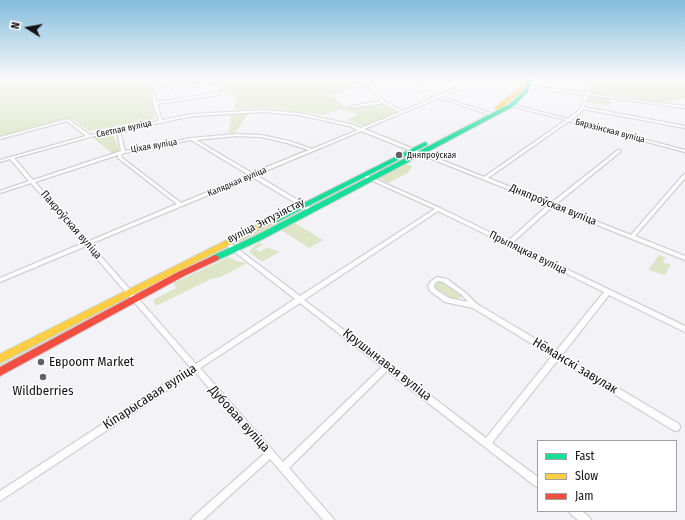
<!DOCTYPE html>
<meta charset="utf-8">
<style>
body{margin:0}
#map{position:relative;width:685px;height:520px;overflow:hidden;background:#f3f3f7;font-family:"Fira Sans Condensed",sans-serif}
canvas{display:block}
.legend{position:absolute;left:537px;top:440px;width:140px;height:72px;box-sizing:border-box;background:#fff;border:1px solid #a1a1a1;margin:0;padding:5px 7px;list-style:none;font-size:12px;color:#131315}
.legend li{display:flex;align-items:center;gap:8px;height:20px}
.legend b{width:20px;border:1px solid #a1a1a1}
.north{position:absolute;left:8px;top:8px;width:40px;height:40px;-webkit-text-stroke:3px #fff;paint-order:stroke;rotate:281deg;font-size:11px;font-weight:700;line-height:16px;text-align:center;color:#131315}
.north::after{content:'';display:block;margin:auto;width:14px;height:18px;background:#131315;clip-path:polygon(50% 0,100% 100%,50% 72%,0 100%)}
</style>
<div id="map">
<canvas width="685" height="520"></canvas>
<ul class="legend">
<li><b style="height:5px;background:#16e098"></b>Fast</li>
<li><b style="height:5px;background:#ffcf43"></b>Slow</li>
<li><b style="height:5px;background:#f24e42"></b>Jam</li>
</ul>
<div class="north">N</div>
</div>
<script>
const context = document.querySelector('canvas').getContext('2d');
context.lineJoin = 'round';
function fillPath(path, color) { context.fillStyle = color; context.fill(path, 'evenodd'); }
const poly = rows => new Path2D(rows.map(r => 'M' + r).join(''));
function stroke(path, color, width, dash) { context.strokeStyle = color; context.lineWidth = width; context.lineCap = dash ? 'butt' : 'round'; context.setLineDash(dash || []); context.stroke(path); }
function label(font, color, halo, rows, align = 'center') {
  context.font = font + ' "Fira Sans Condensed",sans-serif'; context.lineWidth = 3; context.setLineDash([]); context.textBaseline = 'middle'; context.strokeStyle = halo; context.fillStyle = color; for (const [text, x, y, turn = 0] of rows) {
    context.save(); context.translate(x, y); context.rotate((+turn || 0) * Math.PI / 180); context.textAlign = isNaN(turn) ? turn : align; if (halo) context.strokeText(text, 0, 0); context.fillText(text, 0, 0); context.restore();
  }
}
const green = poly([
 [0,78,346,78,352,85,357,86,333,95,343,106,351,108,382,103,384,104,382,105,397,112,364,126,347,120,358,114,339,109,324,115,270,108,234,109,237,98,218,91,221,81,174,86,153,92,154,119,90,131,70,118,0,136],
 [587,78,685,78,685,99,665,102,592,93],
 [590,95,611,98,609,106,587,102],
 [249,113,234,134,229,134,231,114],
 [486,115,489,115,421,151,418,151],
 [112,133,120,151,115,153,112,153,92,137],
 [406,164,412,166,409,172,389,183,378,178],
 [363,177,367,179,311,208,307,205],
 [303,207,307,210,237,245,232,244],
 [295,223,323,240,309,248,281,230],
 [261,242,263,245,255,249,260,252,268,247,279,252,262,262,249,252,254,246],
 [659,255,666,258,663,260,664,263,671,264,665,275,648,270],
 [229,257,236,261,247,263,221,277,211,279,156,306,153,300,176,288,174,283],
 [442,281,451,287,462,297,455,300,440,293,434,288,434,286,437,282],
 [126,299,125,301,0,367,0,362]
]);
const street = poly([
 [155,78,157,78,158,87,155,97,157,102,216,93,217,83,173,90,172,89,219,81,220,82,218,95,157,104,162,120,193,114,264,110,298,113,350,124,361,128,400,112,383,103,351,108,350,107,352,106,381,101,375,94,372,89,371,88,371,87,355,87,347,78,350,78,357,85,371,85,376,78,378,78,373,86,374,87,420,87,419,83,425,78,428,78,421,84,423,90,429,93,438,96,459,86,468,78,471,78,461,88,441,97,494,114,494,116,439,98,364,129,484,177,566,120,503,104,503,102,568,119,576,113,581,108,585,95,522,87,521,85,586,93,587,88,582,78,584,78,589,88,589,94,685,106,685,108,588,95,584,107,685,126,685,128,583,109,578,115,571,120,685,150,685,152,569,121,488,178,551,203,618,150,620,150,620,152,555,205,631,235,684,174,685,174,685,178,635,236,685,256,685,260,552,207,512,243,685,326,685,332,609,295,562,355,679,424,680,427,679,430,676,431,673,430,558,360,492,443,538,477,538,487,535,486,387,371,289,468,332,517,334,520,323,520,270,459,203,520,191,520,193,517,265,453,195,372,0,501,0,491,190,367,86,246,0,282,0,278,83,243,31,183,0,193,0,191,29,181,10,159,0,162,0,160,86,136,67,121,0,139,0,137,68,119,90,135,159,121,153,103,153,97,156,87,155,78],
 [375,89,420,89,421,91,427,95,436,97,403,111,384,101,377,94,375,89],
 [264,112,298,115,349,126,358,130,312,149,289,141,261,135,236,134,192,138,125,151,120,131,193,116,264,112],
 [117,131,121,151,33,180,14,158,90,137,117,131],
 [361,131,548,205,508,241,440,208,364,174,362,174,362,176,435,209,300,296,230,243,226,243,225,244,226,245,295,299,196,364,90,244,252,177,309,211,313,211,313,209,256,175,361,131],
 [236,136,261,137,287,143,309,150,252,173,196,140,236,136],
 [191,140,249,175,181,203,121,157,122,154,124,153,191,140],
 [118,155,118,158,177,204,87,242,35,182,118,155],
 [438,211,604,292,556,351,477,304,466,293,447,279,437,277,431,281,428,286,430,291,445,302,473,308,552,356,486,438,392,366,391,364,388,363,304,300,438,211],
 [438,281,443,282,462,295,468,302,449,298,435,289,434,286,435,283,438,281],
 [300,303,382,367,283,462,200,368,300,303],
 [504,78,512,78,531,81,530,82,504,78],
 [569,511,582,511,589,517,591,520,578,520,571,514,569,511]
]);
const fast = poly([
 [528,78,532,78,528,91,514,106,261,240,218,260,215,261,211,258,212,256,255,236,510,104,524,91,528,78],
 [425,142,427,143,427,145,277,222,271,222,270,220,425,142]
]);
const slow = poly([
 [521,78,525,78,524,86,519,93,500,109,496,109,496,107,516,91,520,86,521,78],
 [271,218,277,218,278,220,0,363,0,354,271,218]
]);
const jam = poly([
 [215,255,218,256,219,258,218,260,184,276,0,376,0,367,178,272,215,255]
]);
const markers = [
 [399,155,4,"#616164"],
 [41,362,4,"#616164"],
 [43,377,4,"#616164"]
];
const farStreetnames = [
 ["Светлая вуліца",124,129,-12],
 ["Бярэзінская вуліца",610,131,15],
 ["Ціхая вуліца",154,146,-10],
 ["Калядная вуліца",237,182,-23]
];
const farPoinames = [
 ["Дняпроўская",407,155]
];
const streetNames = [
 ["Дняпроўская вуліца",553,205,22],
 ["вуліца Энтузіястаў",266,221,-27],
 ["Пакроўская вуліца",71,225,49],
 ["Прыпяцкая вуліца",528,253,26]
];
const nearPoinames = [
 ["Евроопт Market",49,362],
 ["Wildberries",43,391,"center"]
];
const nearStreetnames = [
 ["Крушынавая вуліца",387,365,38],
 ["Нёманскі завулак",575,366,31],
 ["Кіпарысавая вуліца",150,397,-33],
 ["Дубовая вуліца",239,419,48]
];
fillPath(green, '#dee5c7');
stroke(street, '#cfd0d2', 2.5);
stroke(fast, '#cfd0d2', 2);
stroke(slow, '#cfd0d2', 2);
stroke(jam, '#cfd0d2', 2);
fillPath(street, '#fdfdfe');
fillPath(fast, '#16e098');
fillPath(slow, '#ffcf43');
fillPath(jam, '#f24e42');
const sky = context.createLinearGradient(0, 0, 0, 151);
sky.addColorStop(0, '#83bcdc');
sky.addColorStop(0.52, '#fafafb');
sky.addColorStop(1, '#fafafb00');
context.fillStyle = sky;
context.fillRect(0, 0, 685, 151);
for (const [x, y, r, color] of markers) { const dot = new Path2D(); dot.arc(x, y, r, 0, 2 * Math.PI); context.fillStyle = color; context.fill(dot); stroke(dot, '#fff', 1.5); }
label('9px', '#131315', '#fff', farStreetnames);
label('9px', '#131315', '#fff', farPoinames, 'left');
label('11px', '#131315', '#fff', streetNames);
label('13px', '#131315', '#fff', nearPoinames, 'left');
label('13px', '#131315', '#fff', nearStreetnames);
</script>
